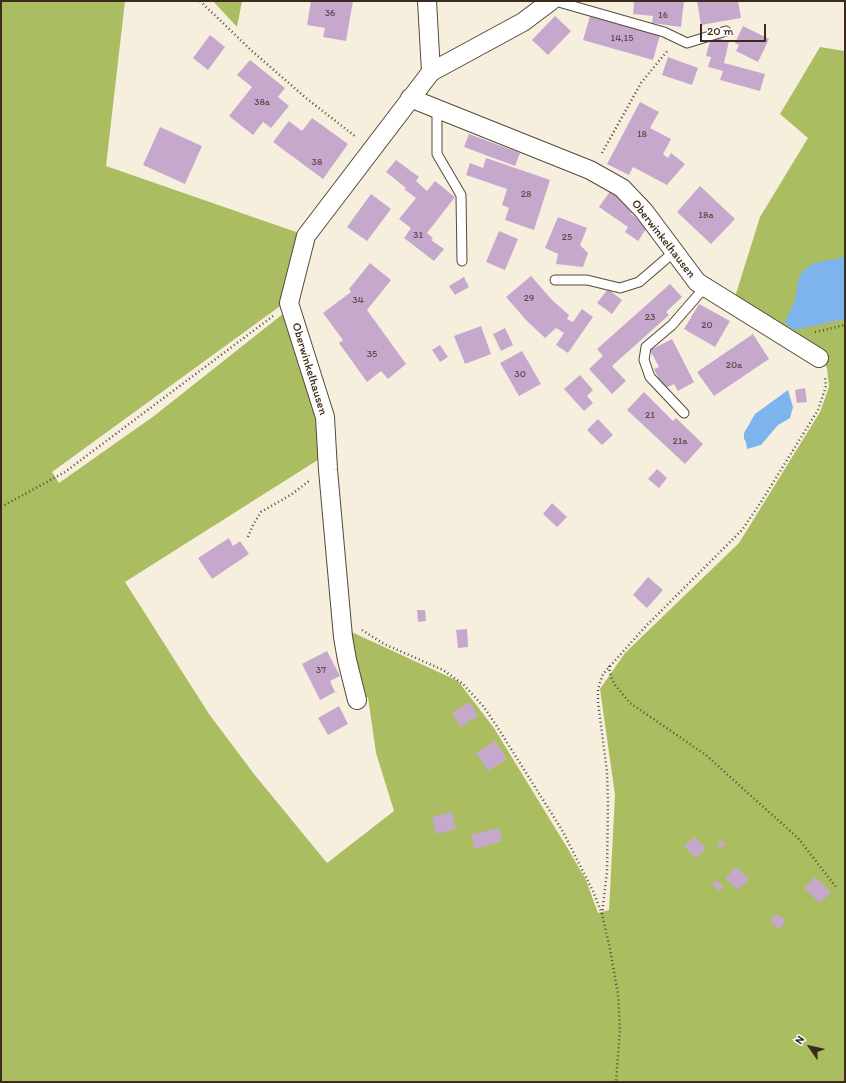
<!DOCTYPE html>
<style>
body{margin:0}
#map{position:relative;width:846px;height:1083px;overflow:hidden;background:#f7efde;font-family:Itim,sans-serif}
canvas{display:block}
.frame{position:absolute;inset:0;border:2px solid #3b2a1e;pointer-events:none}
.north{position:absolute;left:790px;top:1027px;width:40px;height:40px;-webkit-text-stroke:3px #fdfcf7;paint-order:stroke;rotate:304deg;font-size:11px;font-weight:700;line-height:16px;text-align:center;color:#3b2a1e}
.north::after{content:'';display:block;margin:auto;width:14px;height:18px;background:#3b2a1e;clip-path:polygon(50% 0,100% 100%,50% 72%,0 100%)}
.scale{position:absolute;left:700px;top:24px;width:66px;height:18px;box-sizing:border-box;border:2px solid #3b2a1e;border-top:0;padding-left:5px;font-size:12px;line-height:14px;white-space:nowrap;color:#3b2a1e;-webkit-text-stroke:3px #fdfcf7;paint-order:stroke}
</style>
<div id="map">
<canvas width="846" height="1083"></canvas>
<div class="frame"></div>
<div class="north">N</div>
<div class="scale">20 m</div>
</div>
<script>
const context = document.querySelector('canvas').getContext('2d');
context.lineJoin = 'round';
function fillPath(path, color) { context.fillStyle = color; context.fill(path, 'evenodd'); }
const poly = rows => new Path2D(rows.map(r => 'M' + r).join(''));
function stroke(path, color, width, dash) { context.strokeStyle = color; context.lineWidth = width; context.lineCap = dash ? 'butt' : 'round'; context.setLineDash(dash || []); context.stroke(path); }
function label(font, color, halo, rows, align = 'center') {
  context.font = font + ' Itim,sans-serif'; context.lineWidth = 3; context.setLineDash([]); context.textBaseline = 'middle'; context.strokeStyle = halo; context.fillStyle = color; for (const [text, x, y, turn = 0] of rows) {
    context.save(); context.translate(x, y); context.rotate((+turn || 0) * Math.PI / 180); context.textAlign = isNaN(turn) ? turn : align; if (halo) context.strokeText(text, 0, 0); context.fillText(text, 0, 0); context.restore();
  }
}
const green = poly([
 [1,1,125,1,106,166,299,233,283,304,52,472,59,483,154,416,284,313,307,367,324,456,125,582,209,714,254,774,327,863,394,811,376,753,368,697,360,700,345,629,458,681,494,728,568,849,586,880,598,913,609,910,615,795,600,689,625,653,739,543,820,412,829,387,827,368,820,355,734,300,760,217,808,138,780,114,820,47,845,51,845,1082,1,1082],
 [213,1,242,1,237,27]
]);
const water = poly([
 [845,257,845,319,795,330,789,326,785,322,795,300,799,277,805,269,814,263],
 [788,390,793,407,790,418,778,425,761,445,747,449,746,442,744,439,744,433,755,414]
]);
const building = poly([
 [311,1,353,1,346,41,323,37,325,28,307,25],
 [634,1,684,1,681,27,652,23,653,16,633,14],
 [697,1,738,1,741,18,701,25],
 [555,16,571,31,548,55,532,40],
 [590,16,660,35,653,60,583,40],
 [743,26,769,39,758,62,736,51,739,45,735,43],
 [210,35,225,47,208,70,193,58],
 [711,37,729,41,724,63,765,74,760,91,720,80,723,71,708,67,711,57,706,56],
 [668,57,698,68,692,85,662,75],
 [250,60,285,88,278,97,289,106,271,128,263,122,253,135,229,116,252,87,237,75],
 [640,102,659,112,650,128,671,139,663,154,668,158,671,153,685,164,667,185,633,167,629,175,607,164],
 [312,118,348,144,323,179,273,142,289,121,302,131],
 [160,127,202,146,185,184,143,165],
 [469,134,520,153,515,166,464,147],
 [486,158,550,180,534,230,505,220,509,208,502,205,507,189,466,175,470,163,483,168],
 [396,160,419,177,416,181,427,191,435,181,455,197,427,233,433,238,431,240,444,249,434,261,404,238,411,228,399,219,416,198,404,189,406,188,386,172],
 [700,186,735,219,711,244,677,212],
 [611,190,636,207,631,214,648,226,638,241,625,232,628,227,599,207],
 [371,194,391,209,367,241,347,227],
 [558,217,587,228,580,245,588,253,583,267,556,264,558,254,545,248],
 [499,231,518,239,505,270,486,262],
 [370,263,391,280,367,310,406,364,388,379,381,371,367,382,339,343,343,340,323,313,351,292,349,289],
 [531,276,552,300,569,315,567,319,573,322,582,309,593,317,568,353,556,345,564,333,556,328,545,338,527,321,506,297],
 [464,277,469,287,455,295,449,286],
 [670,284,682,297,666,312,669,315,612,366,626,381,612,394,589,369,603,356,597,349],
 [608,289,622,300,612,314,597,303],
 [699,304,730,321,715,347,684,329],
 [481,326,491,354,465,364,454,336],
 [505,328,513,345,501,351,493,334],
 [753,334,769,359,714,396,697,372],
 [672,339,694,382,678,391,674,384,664,389,654,369,659,367,650,350],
 [440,345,448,357,440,362,432,350],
 [522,351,541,384,519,396,500,363],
 [580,375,593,390,587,396,593,403,584,411,564,389],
 [805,388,807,402,797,403,795,390],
 [644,392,673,421,676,418,703,444,685,464,627,410],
 [598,419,613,435,602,445,587,430],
 [657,469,667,478,659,488,648,479],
 [552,503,567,517,557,527,543,514],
 [229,538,233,546,240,541,249,554,212,579,198,558],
 [648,577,663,590,647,608,633,595],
 [417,610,425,610,426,621,418,622],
 [467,629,468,647,458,648,456,630],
 [327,651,340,676,330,681,335,692,320,700,302,664],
 [470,702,478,716,460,727,452,713],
 [339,706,348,724,328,735,318,718],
 [495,741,507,759,488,771,476,753],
 [452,812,456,829,436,834,432,817],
 [499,828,502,841,475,849,471,835],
 [694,837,706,848,696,858,684,846],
 [722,840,725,844,720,849,717,845],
 [736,867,749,879,738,890,725,878],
 [815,877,831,892,820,903,804,888],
 [716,880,724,886,719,891,712,884],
 [776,914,786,921,779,929,770,921]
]);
const path = poly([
 [200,1,252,51,306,98,356,137],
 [602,153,641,83,668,50],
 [815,332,845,325],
 [1,507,65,472,273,316],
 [248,537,253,525,261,512,292,494,309,481],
 [362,630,384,644,443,670,463,684,483,706,496,725,562,830,593,891,602,914,610,949,618,994,620,1029,616,1082],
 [609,666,611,677,615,685,630,703,706,755,750,795,798,838,836,887],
 [602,914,607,872,608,800,607,772,598,702,598,689,603,674,646,626,742,530,761,502,818,410,826,386,825,377]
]);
const service = poly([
 [555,1,664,32,687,43,726,31],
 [437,109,437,154,461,195,462,261],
 [555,280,587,280,620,288,639,282,674,252],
 [684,413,650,377,644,360,646,347,672,325,705,287]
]);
const minor = poly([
 [427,1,431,72],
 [410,98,590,170,622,188,644,211,697,282,819,358],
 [357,700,347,660,343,637,328,470,325,417,289,303,306,236,431,72,523,22,551,1]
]);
const numberNames = [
 ["36",330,13],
 ["16",663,15],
 ["14,15",622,38],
 ["38a",262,102],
 ["18",642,134],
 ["38",317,162],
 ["28",526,194],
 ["18a",706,215],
 ["31",418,235],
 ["25",567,237],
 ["29",529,298],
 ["34",358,300],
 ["23",650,317],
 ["20",707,325],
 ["35",372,354],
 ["20a",734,365],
 ["30",520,374],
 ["21",650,415],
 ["21a",680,441],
 ["37",321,670]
];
const streetNames = [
 ["Oberwinkelhausen",663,239,52],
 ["Oberwinkelhausen",309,369,73]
];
fillPath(green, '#abbd61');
fillPath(water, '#7eb4ed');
fillPath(building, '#c6a8cd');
stroke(service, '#57483b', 11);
stroke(minor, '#57483b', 20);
stroke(path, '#57483b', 2.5, [1, 3]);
stroke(service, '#fff', 9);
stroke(minor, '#fff', 18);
label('10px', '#5e4a4a', null, numberNames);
label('12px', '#3b2a1e', '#fdfcf7', streetNames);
</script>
